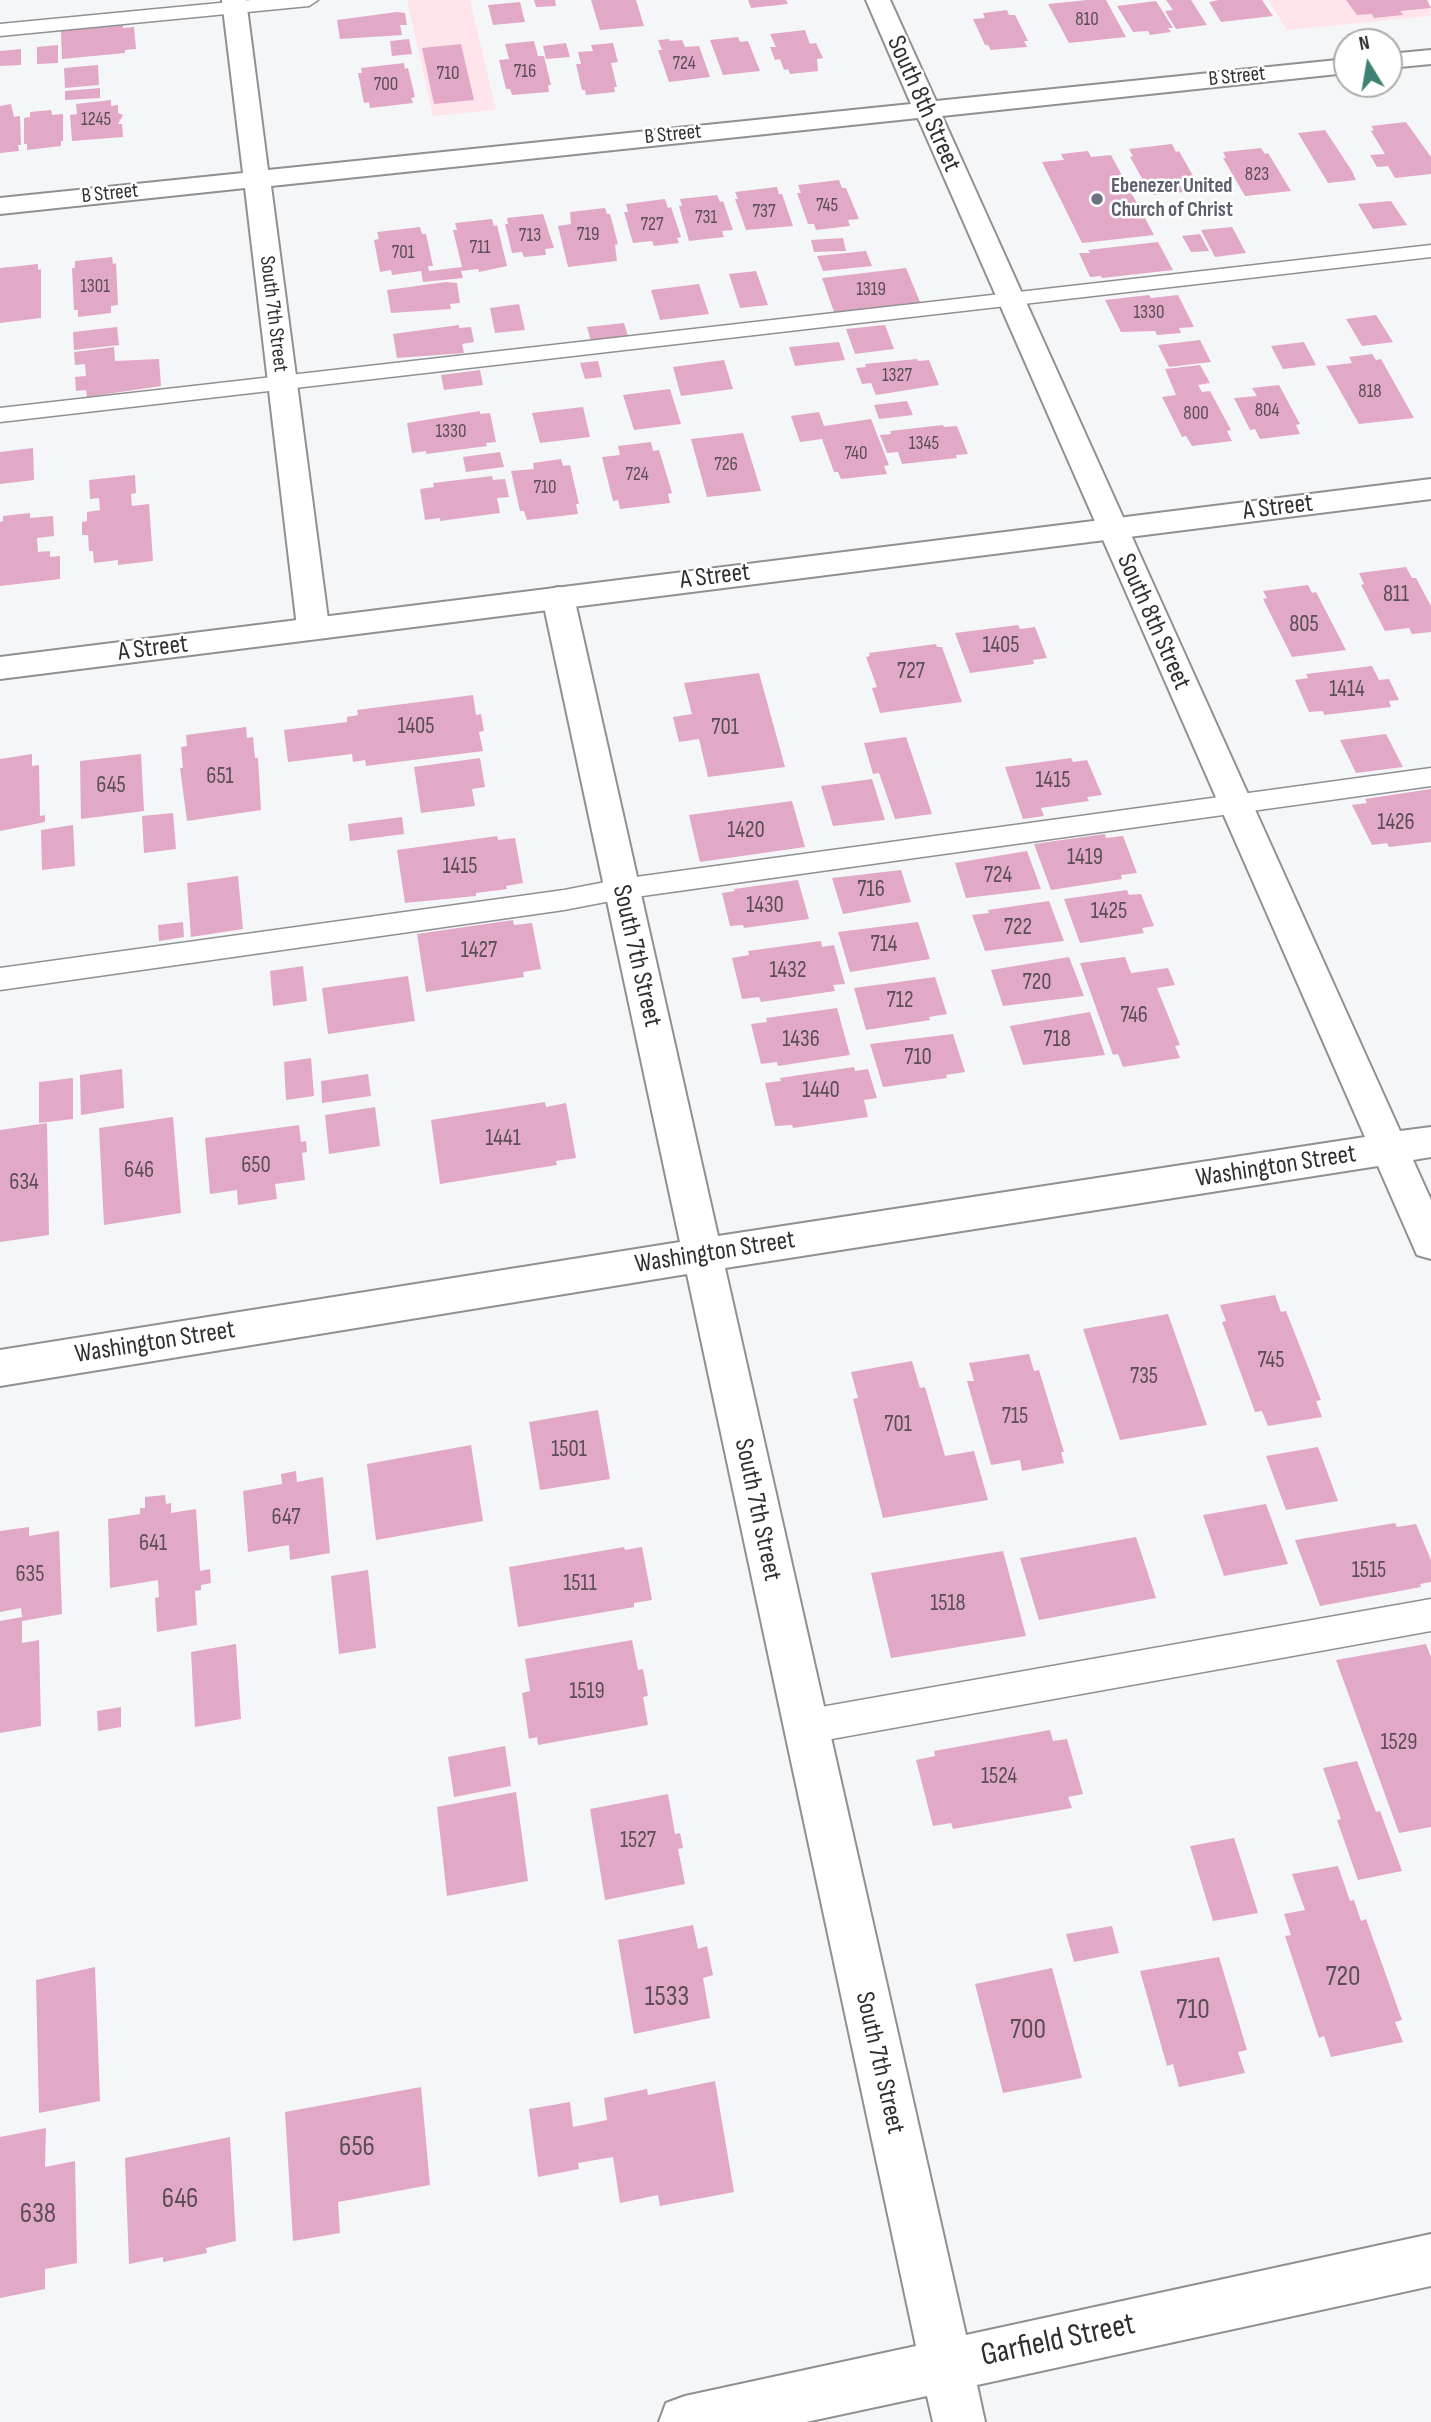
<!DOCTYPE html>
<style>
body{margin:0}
#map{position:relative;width:1431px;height:2422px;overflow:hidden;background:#f5f6f8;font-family:"Sofia Sans Condensed",sans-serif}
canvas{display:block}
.north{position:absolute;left:1333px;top:28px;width:70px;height:70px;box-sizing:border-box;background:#fff;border:2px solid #abacac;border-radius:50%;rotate:349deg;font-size:19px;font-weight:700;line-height:28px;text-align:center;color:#2e2f30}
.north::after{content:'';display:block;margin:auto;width:24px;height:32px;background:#3f8172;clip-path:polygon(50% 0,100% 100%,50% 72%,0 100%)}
</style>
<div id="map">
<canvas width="1431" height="2422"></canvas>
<div class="north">N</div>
</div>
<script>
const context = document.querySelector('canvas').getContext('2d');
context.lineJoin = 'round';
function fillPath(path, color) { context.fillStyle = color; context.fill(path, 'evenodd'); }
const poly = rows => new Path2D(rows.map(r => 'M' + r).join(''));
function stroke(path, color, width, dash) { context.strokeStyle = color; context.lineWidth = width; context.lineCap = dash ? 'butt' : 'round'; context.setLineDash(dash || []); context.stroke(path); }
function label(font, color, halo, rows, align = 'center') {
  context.font = font + ' "Sofia Sans Condensed",sans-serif'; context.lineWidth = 5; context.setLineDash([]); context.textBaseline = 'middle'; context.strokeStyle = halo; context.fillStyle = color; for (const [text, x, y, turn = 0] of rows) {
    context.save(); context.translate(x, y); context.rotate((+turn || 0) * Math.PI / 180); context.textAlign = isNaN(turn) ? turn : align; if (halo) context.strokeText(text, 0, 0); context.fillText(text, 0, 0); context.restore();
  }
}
const commercial = poly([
 [407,0,470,0,496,110,433,116],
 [1268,0,1429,0,1431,16,1287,30]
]);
const building = poly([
 [534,0,555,0,556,6,536,7],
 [591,0,636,0,644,26,600,30],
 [748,0,786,0,788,4,751,8],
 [1087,0,1106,0,1126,37,1069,43,1048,4],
 [1166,0,1191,0,1207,25,1176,29,1165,11,1173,10],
 [1219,0,1262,0,1273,16,1221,22,1209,2],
 [1346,0,1427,0,1431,8,1400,11,1403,15,1374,18,1372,14,1357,15],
 [1156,1,1173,28,1168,28,1171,32,1150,35,1148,31,1133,32,1117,6],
 [520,2,525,22,493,25,488,5],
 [1007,10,1009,15,1015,15,1028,41,1024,41,1027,47,991,50,988,45,985,45,973,19,985,18,983,13],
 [397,12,405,13,407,25,400,25,402,35,340,39,337,20],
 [123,25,123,28,134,27,136,49,125,50,125,53,62,59,61,31],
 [805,30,810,44,816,43,823,58,817,59,818,71,790,74,788,69,784,70,780,59,775,60,770,47,776,47,770,34],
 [738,37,740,42,748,41,760,71,723,75,710,40],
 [409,39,412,54,392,56,390,41],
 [669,39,670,41,682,40,685,47,699,46,710,77,669,82,658,50,662,50,658,40],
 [534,41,538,56,544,56,551,85,548,85,549,92,512,95,510,89,506,89,499,60,509,59,505,44],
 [566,43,570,57,546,59,543,46],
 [613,43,618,62,611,63,617,87,614,87,615,92,586,95,585,90,582,90,576,64,581,64,578,52,593,51,591,45],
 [461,44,474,100,434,104,422,48],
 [58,45,58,63,37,64,37,47],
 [21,49,21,65,0,66,0,51],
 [404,63,405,69,408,68,415,97,411,98,413,103,370,108,369,102,364,103,358,73,362,73,361,68],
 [98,65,99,85,65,88,64,68],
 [100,88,100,98,65,100,65,91],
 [111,100,111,106,118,105,118,113,123,115,118,124,122,124,123,137,72,141,70,115,77,114,76,104],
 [11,104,14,117,20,116,21,145,18,145,19,151,0,153,0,106],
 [51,110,52,115,63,114,63,141,61,141,61,146,27,150,27,144,24,144,24,118,30,117,30,112],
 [1406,122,1431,157,1431,174,1395,178,1388,166,1377,167,1370,155,1385,154,1371,131,1374,130,1371,126],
 [1325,130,1352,171,1356,180,1328,183,1298,133],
 [1172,144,1176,152,1179,151,1197,183,1180,185,1183,192,1154,195,1151,188,1148,189,1130,157,1133,156,1129,149],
 [1261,148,1265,154,1268,153,1291,191,1245,196,1223,158,1226,158,1223,152],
 [1088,151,1091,157,1111,155,1154,235,1082,243,1042,162,1064,160,1061,154],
 [839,180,842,188,846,188,859,219,848,220,850,226,816,230,814,224,808,224,797,193,801,193,798,185],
 [777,187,779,194,782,194,793,226,746,230,735,199,738,199,735,192],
 [717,195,720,202,723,201,733,230,722,231,724,237,689,241,679,206,682,206,680,199],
 [665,199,668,208,671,207,681,237,677,238,679,243,654,246,652,241,633,243,624,212,628,212,626,204],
 [1391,201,1407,225,1373,229,1358,204],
 [605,208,607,214,610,214,618,244,615,245,617,261,568,267,558,226,571,224,570,212],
 [543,214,554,248,545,249,546,255,524,257,522,252,512,253,505,224,508,224,507,218],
 [492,219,494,226,497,225,507,266,479,272,478,269,461,271,463,278,423,282,421,271,392,275,391,270,380,272,374,240,379,239,377,232,420,227,422,234,426,234,433,266,428,266,429,271,462,267,453,230,457,230,455,223],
 [1232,227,1246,253,1215,257,1201,230],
 [1200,234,1209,251,1191,252,1182,236],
 [843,238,846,251,814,252,811,240],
 [1158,242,1173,270,1102,278,1101,276,1090,277,1079,253,1090,253,1088,250],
 [866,251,872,266,823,271,817,256],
 [112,257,113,264,116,263,118,305,111,306,111,313,78,317,78,310,74,310,72,268,75,268,75,261],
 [38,264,38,270,41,269,41,318,0,323,0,268],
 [906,268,920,302,834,312,822,278],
 [756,271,768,305,740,308,729,274],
 [446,282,457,283,460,303,450,304,451,309,391,313,387,290],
 [699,284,709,314,660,320,651,290],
 [1149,295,1151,298,1178,295,1194,327,1179,328,1181,333,1157,335,1155,331,1121,332,1105,300],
 [519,304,525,330,495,333,490,308],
 [1376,315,1393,342,1362,346,1346,319],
 [624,323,628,336,591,341,587,327],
 [459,325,459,328,471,327,474,342,462,344,464,353,397,358,393,334],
 [885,325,894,349,855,354,846,329],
 [117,327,119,345,74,350,73,332],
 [1200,340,1211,362,1169,367,1158,345],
 [839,342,845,360,795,366,789,347],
 [1304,342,1316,365,1283,369,1271,346],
 [114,347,115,361,159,359,161,386,87,397,86,390,76,391,75,377,86,376,85,364,75,365,74,352],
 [1372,354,1376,360,1381,359,1414,418,1359,424,1326,366,1352,363,1349,357],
 [917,359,918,361,929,360,939,385,876,395,871,383,862,384,856,368,866,367,865,364],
 [724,360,733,389,681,396,673,367],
 [598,361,602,377,585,379,580,363],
 [1200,365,1210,383,1198,385,1202,392,1210,391,1231,430,1227,431,1232,441,1192,446,1186,436,1182,437,1162,397,1176,395,1165,369],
 [480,370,483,385,444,390,441,375],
 [1279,385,1300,424,1296,425,1300,434,1260,439,1255,429,1250,430,1234,398,1257,396,1252,388],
 [670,389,681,424,634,430,623,395],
 [907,401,913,415,879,419,874,405],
 [583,407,590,437,540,443,532,413],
 [480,411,480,414,490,413,496,442,486,443,487,446,426,454,426,451,412,453,407,423],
 [819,412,824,426,871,419,889,465,884,466,887,474,841,479,838,472,834,472,822,439,800,442,791,416],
 [943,425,944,427,957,426,968,454,956,455,957,458,902,464,898,452,887,453,880,435,891,434,890,431],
 [743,433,761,491,707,497,691,439],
 [651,442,653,451,659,450,672,493,668,494,670,503,620,509,618,500,613,501,602,457,620,455,618,446],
 [33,448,34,480,0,484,0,452],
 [500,452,504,467,466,472,463,457],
 [561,459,563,466,570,465,579,504,576,504,578,514,527,520,524,511,520,511,511,471,534,469,533,463],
 [135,475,136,493,131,494,132,506,149,504,153,561,118,565,118,560,94,563,93,551,89,551,88,535,82,535,82,522,87,521,87,512,100,510,99,498,90,499,89,480],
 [492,476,493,480,505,479,509,497,497,498,500,513,440,521,440,518,425,520,420,489,434,487,433,483],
 [30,513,30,518,53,516,54,536,37,538,38,552,50,551,50,557,60,556,60,579,0,586,0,522,3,521,3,516],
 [1406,567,1412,578,1416,578,1431,606,1431,632,1412,634,1409,628,1385,631,1361,585,1364,584,1359,573],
 [1308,585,1312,593,1316,592,1346,650,1292,657,1263,599,1267,598,1263,591],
 [1018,625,1020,629,1035,627,1047,658,1033,660,1034,664,970,673,955,633],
 [936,644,937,647,942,647,962,702,880,713,872,688,877,687,866,657,870,656,869,653],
 [1372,666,1379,680,1389,679,1399,700,1389,701,1391,707,1324,715,1323,711,1309,712,1295,680,1308,678,1306,674],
 [759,673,785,767,708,777,699,739,679,742,673,717,692,714,684,683],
 [473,695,476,715,481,714,484,731,479,732,483,751,366,766,365,760,353,762,352,754,288,762,284,730,347,722,347,717,358,715,357,710],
 [246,727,247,738,253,737,255,758,258,758,261,810,187,821,180,768,183,768,181,747,187,746,186,735],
 [1386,734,1403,767,1356,773,1340,740],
 [906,737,932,814,895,819,879,773,873,774,864,743],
 [32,754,32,766,39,765,40,816,45,815,45,822,0,831,0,759],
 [141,754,144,811,81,819,80,761],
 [480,758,485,787,472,789,475,806,421,813,414,767],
 [1071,758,1073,762,1087,760,1102,795,1087,797,1089,801,1041,808,1044,816,1023,819,1005,767],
 [872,779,885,820,833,826,821,786],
 [1431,789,1431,842,1389,847,1387,843,1372,845,1352,805,1367,803,1365,799],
 [792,801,805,847,700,862,689,815],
 [173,813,176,849,144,853,142,816],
 [402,817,404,834,350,841,348,824],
 [73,825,75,866,42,870,41,830],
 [1105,834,1106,838,1123,836,1137,873,1121,875,1122,879,1051,890,1034,844],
 [497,836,498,840,515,838,523,883,506,886,507,889,476,893,476,896,405,903,397,850],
 [1027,851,1041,889,966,898,955,863],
 [901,870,911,902,843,914,832,878],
 [238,876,243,929,191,937,187,883],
 [798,880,809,919,744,928,743,925,730,926,722,893,735,891,734,889],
 [1127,890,1129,895,1141,894,1154,926,1142,928,1144,933,1080,943,1064,899],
 [1049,901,1064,941,985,951,972,915,989,913,988,910],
 [513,920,514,925,532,923,541,969,523,972,524,977,426,992,417,934],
 [183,922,184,937,159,941,158,925],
 [918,922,930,959,850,972,838,932],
 [821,941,822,947,834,945,845,984,833,985,835,991,761,1002,759,997,742,999,732,958,749,955,748,951],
 [1069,957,1084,996,1003,1006,991,970],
 [1125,957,1131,973,1168,968,1175,985,1157,988,1180,1045,1175,1046,1180,1058,1123,1067,1118,1054,1113,1055,1080,963],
 [303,966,307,1001,273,1006,270,971],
 [408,976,415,1021,328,1034,322,988],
 [935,977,947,1014,929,1017,930,1020,866,1030,854,988],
 [837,1008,850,1055,778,1066,777,1062,761,1064,751,1024,767,1022,766,1018],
 [1090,1012,1105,1055,1023,1065,1010,1026],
 [953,1034,965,1072,946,1075,947,1078,883,1087,870,1044],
 [311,1058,314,1096,286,1100,284,1062],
 [854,1067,855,1071,868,1069,877,1098,864,1100,868,1117,793,1128,792,1125,775,1126,765,1083,781,1081,780,1078],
 [122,1069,124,1108,81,1115,80,1075],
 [368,1074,371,1096,322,1103,321,1081],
 [73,1078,73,1119,39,1123,39,1082],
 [545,1102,546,1107,566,1103,576,1158,556,1161,557,1165,440,1184,431,1120],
 [375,1107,380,1146,329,1154,325,1115],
 [173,1117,181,1213,104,1225,99,1128],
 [47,1123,49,1235,0,1242,0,1130],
 [299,1125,301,1142,306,1141,307,1152,302,1153,305,1180,275,1184,277,1199,238,1205,237,1190,210,1194,205,1138],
 [1275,1295,1281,1312,1286,1311,1321,1400,1316,1401,1322,1417,1268,1426,1262,1411,1255,1412,1222,1322,1226,1321,1220,1305],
 [1168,1314,1207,1425,1120,1440,1083,1329],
 [1029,1354,1034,1371,1039,1370,1064,1452,1061,1452,1064,1463,1022,1471,1020,1460,991,1465,967,1381,974,1381,969,1363],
 [912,1361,920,1388,925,1387,945,1456,974,1451,988,1500,883,1518,853,1399,858,1398,851,1372],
 [598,1410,610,1479,540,1490,529,1422],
 [471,1445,483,1521,376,1540,367,1464],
 [1318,1447,1338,1501,1286,1510,1266,1456],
 [296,1471,297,1482,323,1477,330,1553,290,1560,289,1545,248,1552,243,1491,282,1484,281,1474],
 [165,1495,166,1504,171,1503,171,1513,196,1509,200,1571,210,1569,211,1583,201,1585,201,1590,195,1591,197,1625,157,1632,155,1598,159,1597,158,1580,110,1588,108,1519,140,1514,140,1508,145,1508,145,1497],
 [1266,1504,1288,1564,1224,1576,1203,1515],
 [1395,1523,1397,1527,1416,1524,1431,1560,1431,1582,1420,1584,1421,1587,1320,1606,1295,1540],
 [29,1527,29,1536,59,1531,62,1614,22,1621,22,1643,39,1640,41,1726,0,1733,0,1621,22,1617,21,1608,0,1612,0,1531],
 [1136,1537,1156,1598,1039,1620,1020,1558],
 [624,1547,625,1550,642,1547,652,1600,634,1603,634,1607,518,1627,509,1567],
 [1003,1551,1026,1636,891,1658,871,1573],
 [368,1570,376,1648,339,1654,331,1576],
 [632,1640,638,1670,643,1669,648,1696,643,1697,648,1725,538,1745,537,1737,529,1739,522,1693,530,1691,525,1659],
 [236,1644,241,1719,195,1727,191,1652],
 [1426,1644,1431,1657,1431,1827,1399,1833,1336,1660],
 [121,1707,121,1727,98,1731,97,1711],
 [1050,1730,1053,1741,1067,1739,1083,1794,1068,1797,1072,1808,953,1829,951,1823,933,1826,916,1760,935,1756,934,1751],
 [505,1746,511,1786,454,1797,448,1757],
 [1357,1761,1376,1812,1380,1811,1402,1871,1358,1880,1337,1820,1341,1819,1323,1768],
 [516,1792,528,1881,447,1896,437,1807],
 [668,1794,675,1834,680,1833,683,1848,678,1849,685,1884,605,1900,590,1809],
 [1234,1838,1258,1913,1213,1921,1190,1846],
 [1338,1866,1350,1901,1354,1900,1361,1921,1366,1919,1402,2020,1395,2022,1403,2042,1331,2057,1324,2036,1319,2038,1285,1936,1291,1935,1284,1914,1305,1910,1292,1874],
 [693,1925,698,1949,707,1946,713,1975,703,1978,710,2018,634,2034,618,1940],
 [1112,1926,1119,1953,1074,1962,1066,1934],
 [1219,1957,1247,2050,1238,2052,1245,2073,1179,2087,1173,2064,1167,2066,1140,1971],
 [95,1967,100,2101,39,2113,36,1980],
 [1052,1968,1082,2078,1003,2093,975,1984],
 [715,2081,734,2192,660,2206,658,2195,620,2203,613,2157,578,2163,579,2169,538,2177,529,2109,570,2102,573,2127,607,2120,604,2098,647,2089,648,2095],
 [421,2087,430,2185,338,2202,340,2233,293,2241,285,2112],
 [46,2128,45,2167,75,2161,77,2263,45,2269,45,2289,0,2298,0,2137],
 [230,2137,236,2241,206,2248,207,2253,163,2262,163,2257,129,2264,125,2158]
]);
const service = poly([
 [251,0,318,0,309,6,0,36,0,24,251,0],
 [1431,245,1431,257,0,422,0,408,1431,245],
 [1431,768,1431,786,621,899,564,910,0,990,0,968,564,890,621,879,1431,768],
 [1431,1599,1431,1631,804,1744,792,1739,787,1727,792,1715,804,1710,1431,1599]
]);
const minor = poly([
 [222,0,246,0,268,170,911,104,866,0,890,0,936,101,1347,59,1347,73,942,116,1400,1131,1431,1127,1431,1157,1413,1160,1431,1200,1431,1259,1417,1255,1378,1166,725,1268,966,2335,1431,2234,1431,2286,977,2385,985,2422,933,2422,927,2396,806,2422,659,2422,666,2403,685,2396,916,2346,687,1274,0,1386,0,1350,680,1242,542,597,547,590,558,587,569,590,574,597,718,1236,1365,1137,918,118,271,186,329,627,324,635,313,638,302,635,297,627,245,188,0,214,0,198,243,173,222,0],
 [1431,50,1431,64,1389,68,1389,54,1431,50]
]);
const secondary = poly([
 [1431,479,1431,499,0,679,0,657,1431,479]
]);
const markers = [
 [1097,199,7,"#6b7280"]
];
const farNumbernames = [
 ["810",1087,20],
 ["724",684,64],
 ["716",525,72],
 ["710",448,74],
 ["700",386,85],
 ["1245",96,120],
 ["823",1257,175],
 ["745",827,206],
 ["737",764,212],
 ["731",706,218],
 ["727",652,225],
 ["719",588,235],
 ["713",530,236],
 ["711",480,248],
 ["701",403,253],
 ["1301",95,287],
 ["1319",871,290],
 ["1330",1149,313],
 ["1327",897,376],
 ["818",1370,392],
 ["804",1267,411],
 ["800",1196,414],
 ["1330",451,432],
 ["1345",924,444],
 ["740",856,454],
 ["726",726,465],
 ["724",637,475],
 ["710",545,488]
];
const farStreetnames = [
 ["B Street",1237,77,-6],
 ["B Street",673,135,-6],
 ["B Street",110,194,-6],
 ["South 7th Street",273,314,83]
];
const farWorshipnames = [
 ["Ebenezer United",1111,187],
 ["Church of Christ",1111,211]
];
const numberNames = [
 ["811",1396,595],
 ["805",1304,625],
 ["1405",1001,646],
 ["727",911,672],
 ["1414",1347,690],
 ["1405",416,727],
 ["701",725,728],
 ["651",220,777],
 ["1415",1053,781],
 ["645",111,786],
 ["1426",1396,823],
 ["1420",746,831],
 ["1419",1085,858],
 ["1415",460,867],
 ["724",998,876],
 ["716",871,890],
 ["1430",765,906],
 ["1425",1109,912],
 ["722",1018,928],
 ["714",884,945],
 ["1427",479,951],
 ["1432",788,971],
 ["720",1037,983],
 ["712",900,1001],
 ["746",1134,1016],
 ["1436",801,1040],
 ["718",1057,1040],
 ["710",918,1058],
 ["1440",821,1091],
 ["1441",503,1139],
 ["650",256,1166],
 ["646",139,1171],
 ["634",24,1183],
 ["745",1271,1361],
 ["735",1144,1377],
 ["715",1015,1417],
 ["701",898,1425],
 ["1501",569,1450],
 ["647",286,1518],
 ["641",153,1544],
 ["1515",1369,1571],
 ["635",30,1575],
 ["1511",580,1584],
 ["1518",948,1604],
 ["1519",587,1692],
 ["1529",1399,1743],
 ["1524",999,1777],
 ["1527",638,1841]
];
const streetNames = [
 ["South 8th Street",923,104,66],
 ["A Street",1278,508,-7],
 ["A Street",715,577,-7],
 ["South 8th Street",1153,622,66],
 ["A Street",153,649,-7],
 ["South 7th Street",636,956,77],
 ["Washington Street",1276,1167,-9],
 ["Washington Street",715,1253,-9],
 ["Washington Street",155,1343,-9],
 ["South 7th Street",757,1510,78],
 ["South 7th Street",879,2063,77]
];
const nearNumbernames = [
 ["720",1343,1978],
 ["1533",667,1998],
 ["710",1193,2011],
 ["700",1028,2031],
 ["656",357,2148],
 ["646",180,2200],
 ["638",38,2215]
];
const nearStreetnames = [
 ["Garfield Street",1058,2341,-12]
];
fillPath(commercial, '#ffe5eb');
fillPath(building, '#e2a9c7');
stroke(service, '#8f9092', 3);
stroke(minor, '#8f9092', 4);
stroke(secondary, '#8f9092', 4);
fillPath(service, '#fff');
fillPath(minor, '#fff');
fillPath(secondary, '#fff');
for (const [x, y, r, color] of markers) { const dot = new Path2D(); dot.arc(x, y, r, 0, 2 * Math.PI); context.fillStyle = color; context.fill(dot); stroke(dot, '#fff', 2.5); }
label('19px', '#5b4e56', null, farNumbernames);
label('21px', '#2e2f30', '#fff', farStreetnames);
label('bold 21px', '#5b616d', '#fff', farWorshipnames, 'left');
label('23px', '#5b4e56', null, numberNames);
label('26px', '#2e2f30', '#fff', streetNames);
label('28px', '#5b4e56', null, nearNumbernames);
label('32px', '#2e2f30', '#fff', nearStreetnames);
</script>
